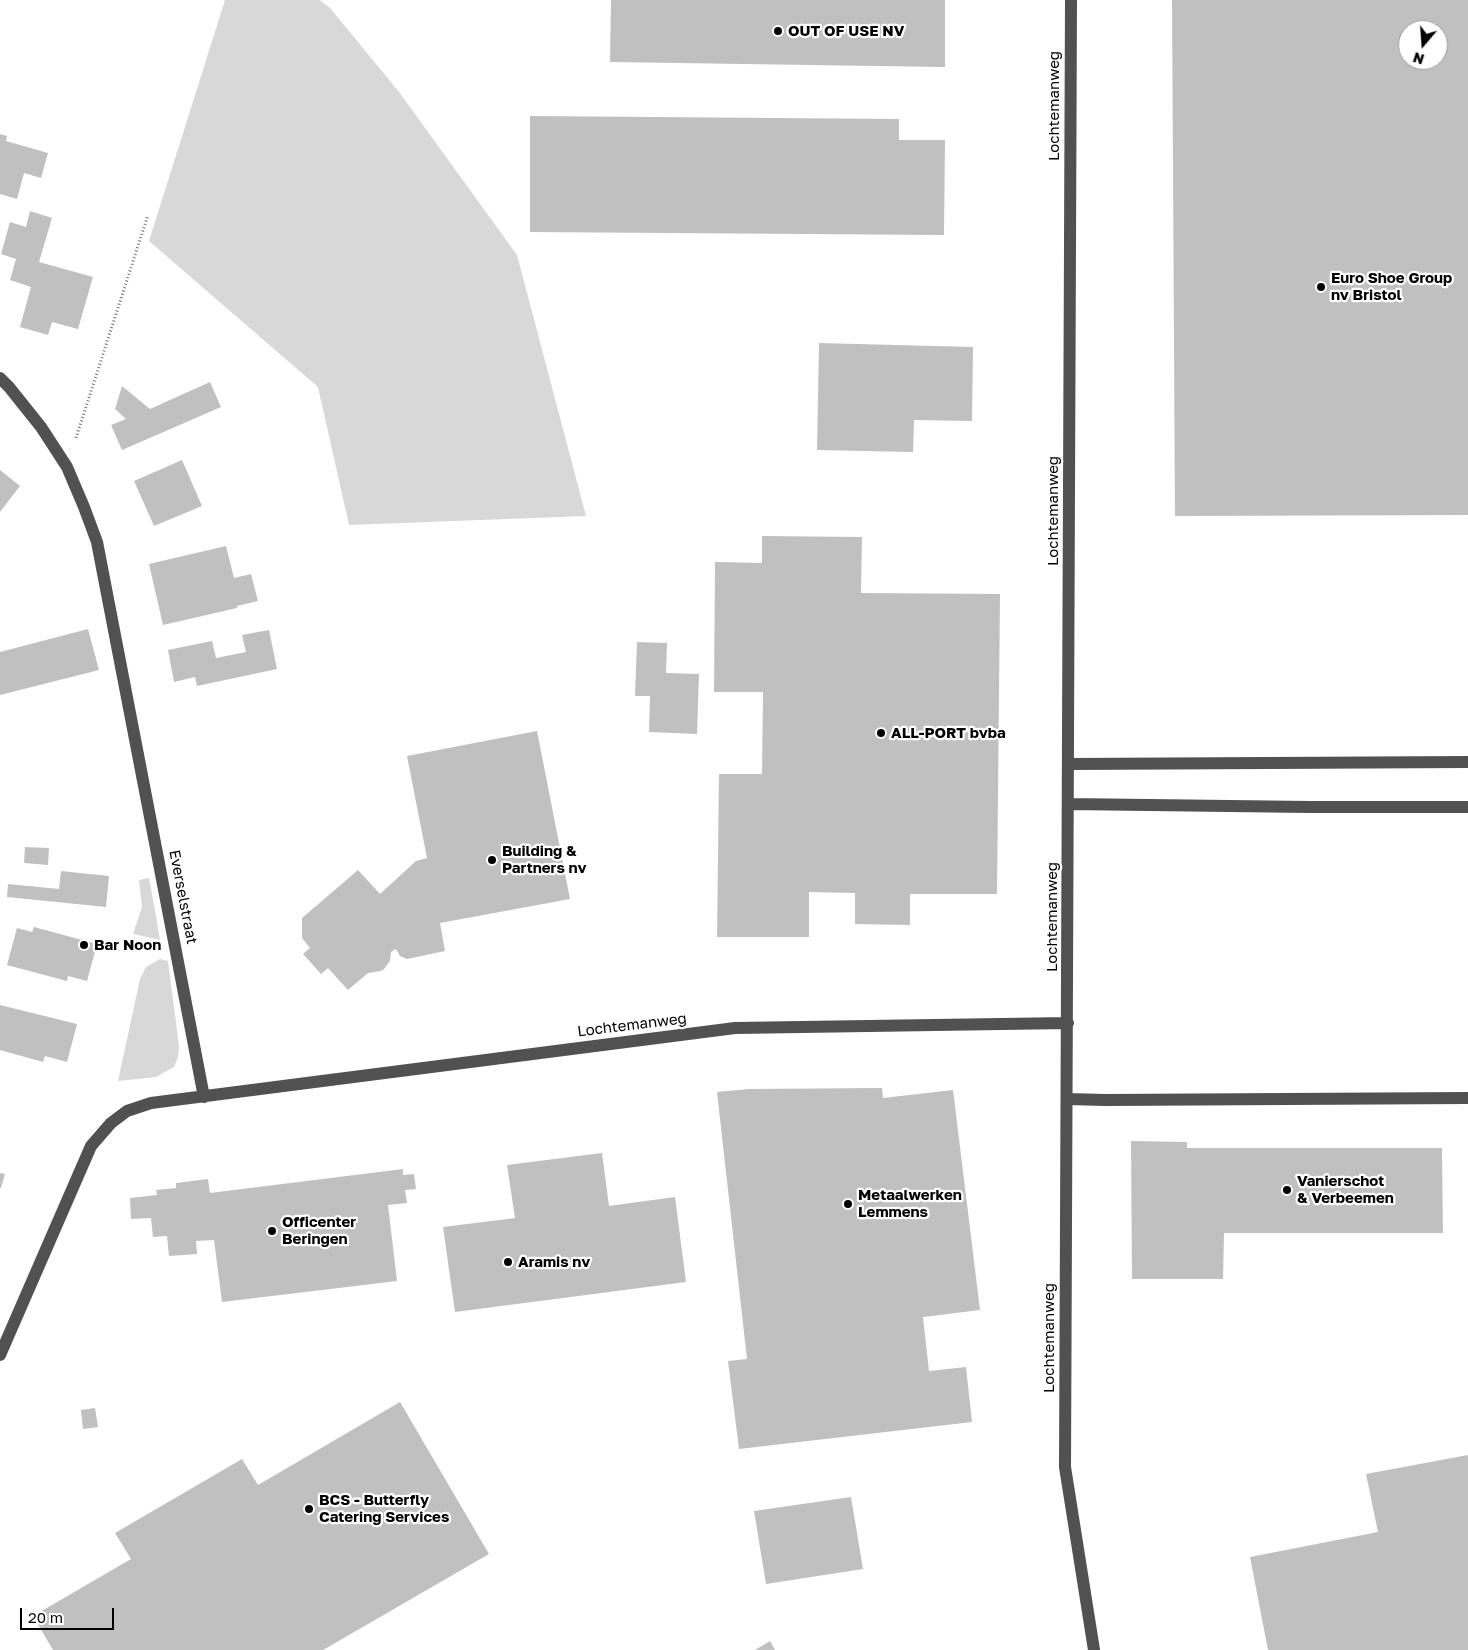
<!DOCTYPE html>
<style>
body{margin:0}
#map{position:relative;width:1468px;height:1650px;overflow:hidden;background:#fff;font-family:"Golos Text",sans-serif}
canvas{display:block}
.north{position:absolute;left:1398px;top:20px;width:50px;height:50px;box-sizing:border-box;background:#fff;border:1px solid #999;border-radius:50%;rotate:198deg;font-size:14px;font-weight:700;line-height:20px;text-align:center;color:#000}
.north::after{content:'';display:block;margin:auto;width:18px;height:22px;background:#000;clip-path:polygon(50% 0,100% 100%,50% 72%,0 100%)}
.scale{position:absolute;left:20px;top:1608px;width:94px;height:22px;box-sizing:border-box;border:2px solid #000;border-top:0;padding-left:6px;font-size:15px;line-height:18px;white-space:nowrap;color:#000;-webkit-text-stroke:4px #fff;paint-order:stroke}
</style>
<div id="map">
<canvas width="1468" height="1650"></canvas>
<div class="north">N</div>
<div class="scale">20 m</div>
</div>
<script>
const context = document.querySelector('canvas').getContext('2d');
context.lineJoin = 'round';
function fillPath(path, color) { context.fillStyle = color; context.fill(path, 'evenodd'); }
const poly = rows => new Path2D(rows.map(r => 'M' + r).join(''));
function stroke(path, color, width, dash) { context.strokeStyle = color; context.lineWidth = width; context.lineCap = dash ? 'butt' : 'round'; context.setLineDash(dash || []); context.stroke(path); }
function label(font, color, halo, rows, align = 'center') {
  context.font = font + ' "Golos Text",sans-serif'; context.lineWidth = 4.5; context.setLineDash([]); context.textBaseline = 'middle'; context.strokeStyle = halo; context.fillStyle = color; for (const [text, x, y, turn = 0] of rows) {
    context.save(); context.translate(x, y); context.rotate((+turn || 0) * Math.PI / 180); context.textAlign = isNaN(turn) ? turn : align; if (halo) context.strokeText(text, 0, 0); context.fillText(text, 0, 0); context.restore();
  }
}
const green = poly([
 [225,0,320,0,330,8,399,92,517,255,586,516,349,525,318,387,149,241],
 [149,878,156,916,160,940,133,934,142,907,139,880],
 [160,959,168,961,179,1046,178,1057,174,1067,156,1077,118,1081,140,979,146,967]
]);
const building = poly([
 [611,0,945,0,945,67,610,62],
 [1172,0,1468,0,1468,515,1175,516],
 [1408,30,1438,30,1438,60,1408,60],
 [530,116,899,119,899,140,945,140,944,235,530,232],
 [0,134,7,136,6,141,48,153,41,178,24,173,17,199,0,194],
 [30,211,52,218,39,262,93,277,78,329,52,322,48,335,20,327,31,287,10,280,16,259,1,254,10,222,26,227],
 [819,343,973,347,972,421,914,420,913,452,817,450],
 [210,382,221,407,122,450,111,425,126,419,115,409,122,386,150,409],
 [182,460,202,506,154,526,134,481],
 [0,470,20,486,0,512],
 [762,536,862,537,861,593,1000,594,997,894,910,894,910,925,855,924,855,893,809,892,809,937,717,937,719,774,762,774,763,692,714,692,715,562,762,563],
 [226,546,234,578,251,574,258,601,237,606,237,608,163,625,149,564],
 [88,629,99,670,0,695,0,652],
 [269,630,277,669,197,686,195,677,174,682,168,650,212,641,216,658,246,652,242,635],
 [637,642,667,643,666,673,699,674,697,734,649,732,650,696,635,696],
 [537,731,570,899,440,923,445,951,407,959,400,956,396,949,391,952,390,961,384,969,381,971,368,973,348,990,328,968,321,974,303,954,310,948,302,938,302,918,358,870,380,894,416,861,427,858,407,756],
 [25,847,49,848,48,865,24,863],
 [61,871,109,876,106,907,7,897,8,884,59,889],
 [34,927,97,944,87,981,68,976,67,981,7,965,17,928,32,932],
 [0,1005,77,1024,67,1062,45,1056,43,1062,0,1050],
 [882,1088,883,1098,953,1090,980,1310,923,1317,929,1371,966,1367,972,1422,739,1449,728,1361,747,1359,717,1092,749,1089],
 [1131,1141,1187,1142,1187,1148,1442,1148,1443,1233,1224,1233,1223,1279,1132,1279],
 [602,1153,609,1206,675,1197,686,1282,455,1312,443,1227,515,1218,507,1165],
 [403,1169,403,1175,414,1174,416,1189,405,1190,407,1203,388,1205,397,1281,222,1302,214,1240,196,1241,197,1254,169,1256,167,1236,153,1237,151,1218,131,1219,130,1198,157,1195,156,1190,176,1188,176,1183,208,1179,210,1193],
 [0,1173,5,1174,1,1188,0,1188],
 [400,1402,489,1554,323,1650,53,1650,33,1616,131,1559,115,1533,242,1459,258,1485],
 [95,1408,98,1427,83,1429,81,1410],
 [1468,1455,1468,1650,1268,1650,1250,1557,1378,1532,1366,1474],
 [851,1497,863,1569,766,1584,754,1511],
 [770,1641,775,1650,755,1650]
]);
const path = poly([
 [76,438,148,215]
]);
const minor = poly([
 [1071,0,1065,1467,1094,1650],
 [0,378,9,387,41,427,67,467,84,507,97,542,204,1097],
 [1068,764,1468,762],
 [1068,804,1310,807,1468,807],
 [1067,1099,1105,1100,1468,1098],
 [0,1355,91,1146,111,1123,127,1111,151,1103,735,1028,1068,1023]
]);
const markers = [
 [778,31,5,"#000"],
 [1321,287,5,"#000"],
 [881,733,5,"#000"],
 [492,860,5,"#000"],
 [84,945,5,"#000"],
 [1287,1190,5,"#000"],
 [848,1204,5,"#000"],
 [272,1231,5,"#000"],
 [508,1262,5,"#000"],
 [309,1509,5,"#000"]
];
const poiNames = [
 ["OUT OF USE NV",788,31],
 ["Euro Shoe Group",1331,278],
 ["nv Bristol",1331,295],
 ["ALL-PORT bvba",891,733],
 ["Building &",502,851],
 ["Partners nv",502,868],
 ["Bar Noon",94,945],
 ["Vanierschot",1297,1181],
 ["& Verbeemen",1297,1198],
 ["Metaalwerken",858,1195],
 ["Lemmens",858,1212],
 ["Officenter",282,1222],
 ["Beringen",282,1239],
 ["Aramis nv",518,1262],
 ["BCS - Butterfly",319,1500],
 ["Catering Services",319,1517]
];
const streetNames = [
 ["Lochtemanweg",1054,106,-90],
 ["Lochtemanweg",1053,511,-90],
 ["Everselstraat",183,897,79],
 ["Lochtemanweg",1052,917,-90],
 ["Lochtemanweg",632,1025,-7],
 ["Lochtemanweg",1049,1338,-90]
];
fillPath(green, '#d8d8d8');
fillPath(building, '#c0c0c0');
stroke(path, '#737373', 3, [1, 2.5]);
stroke(minor, '#515151', 12);
for (const [x, y, r, color] of markers) { const dot = new Path2D(); dot.arc(x, y, r, 0, 2 * Math.PI); context.fillStyle = color; context.fill(dot); stroke(dot, '#fff', 2); }
label('bold 15px', '#000', '#fff', poiNames, 'left');
label('15px', '#000', '#fff', streetNames);
</script>
